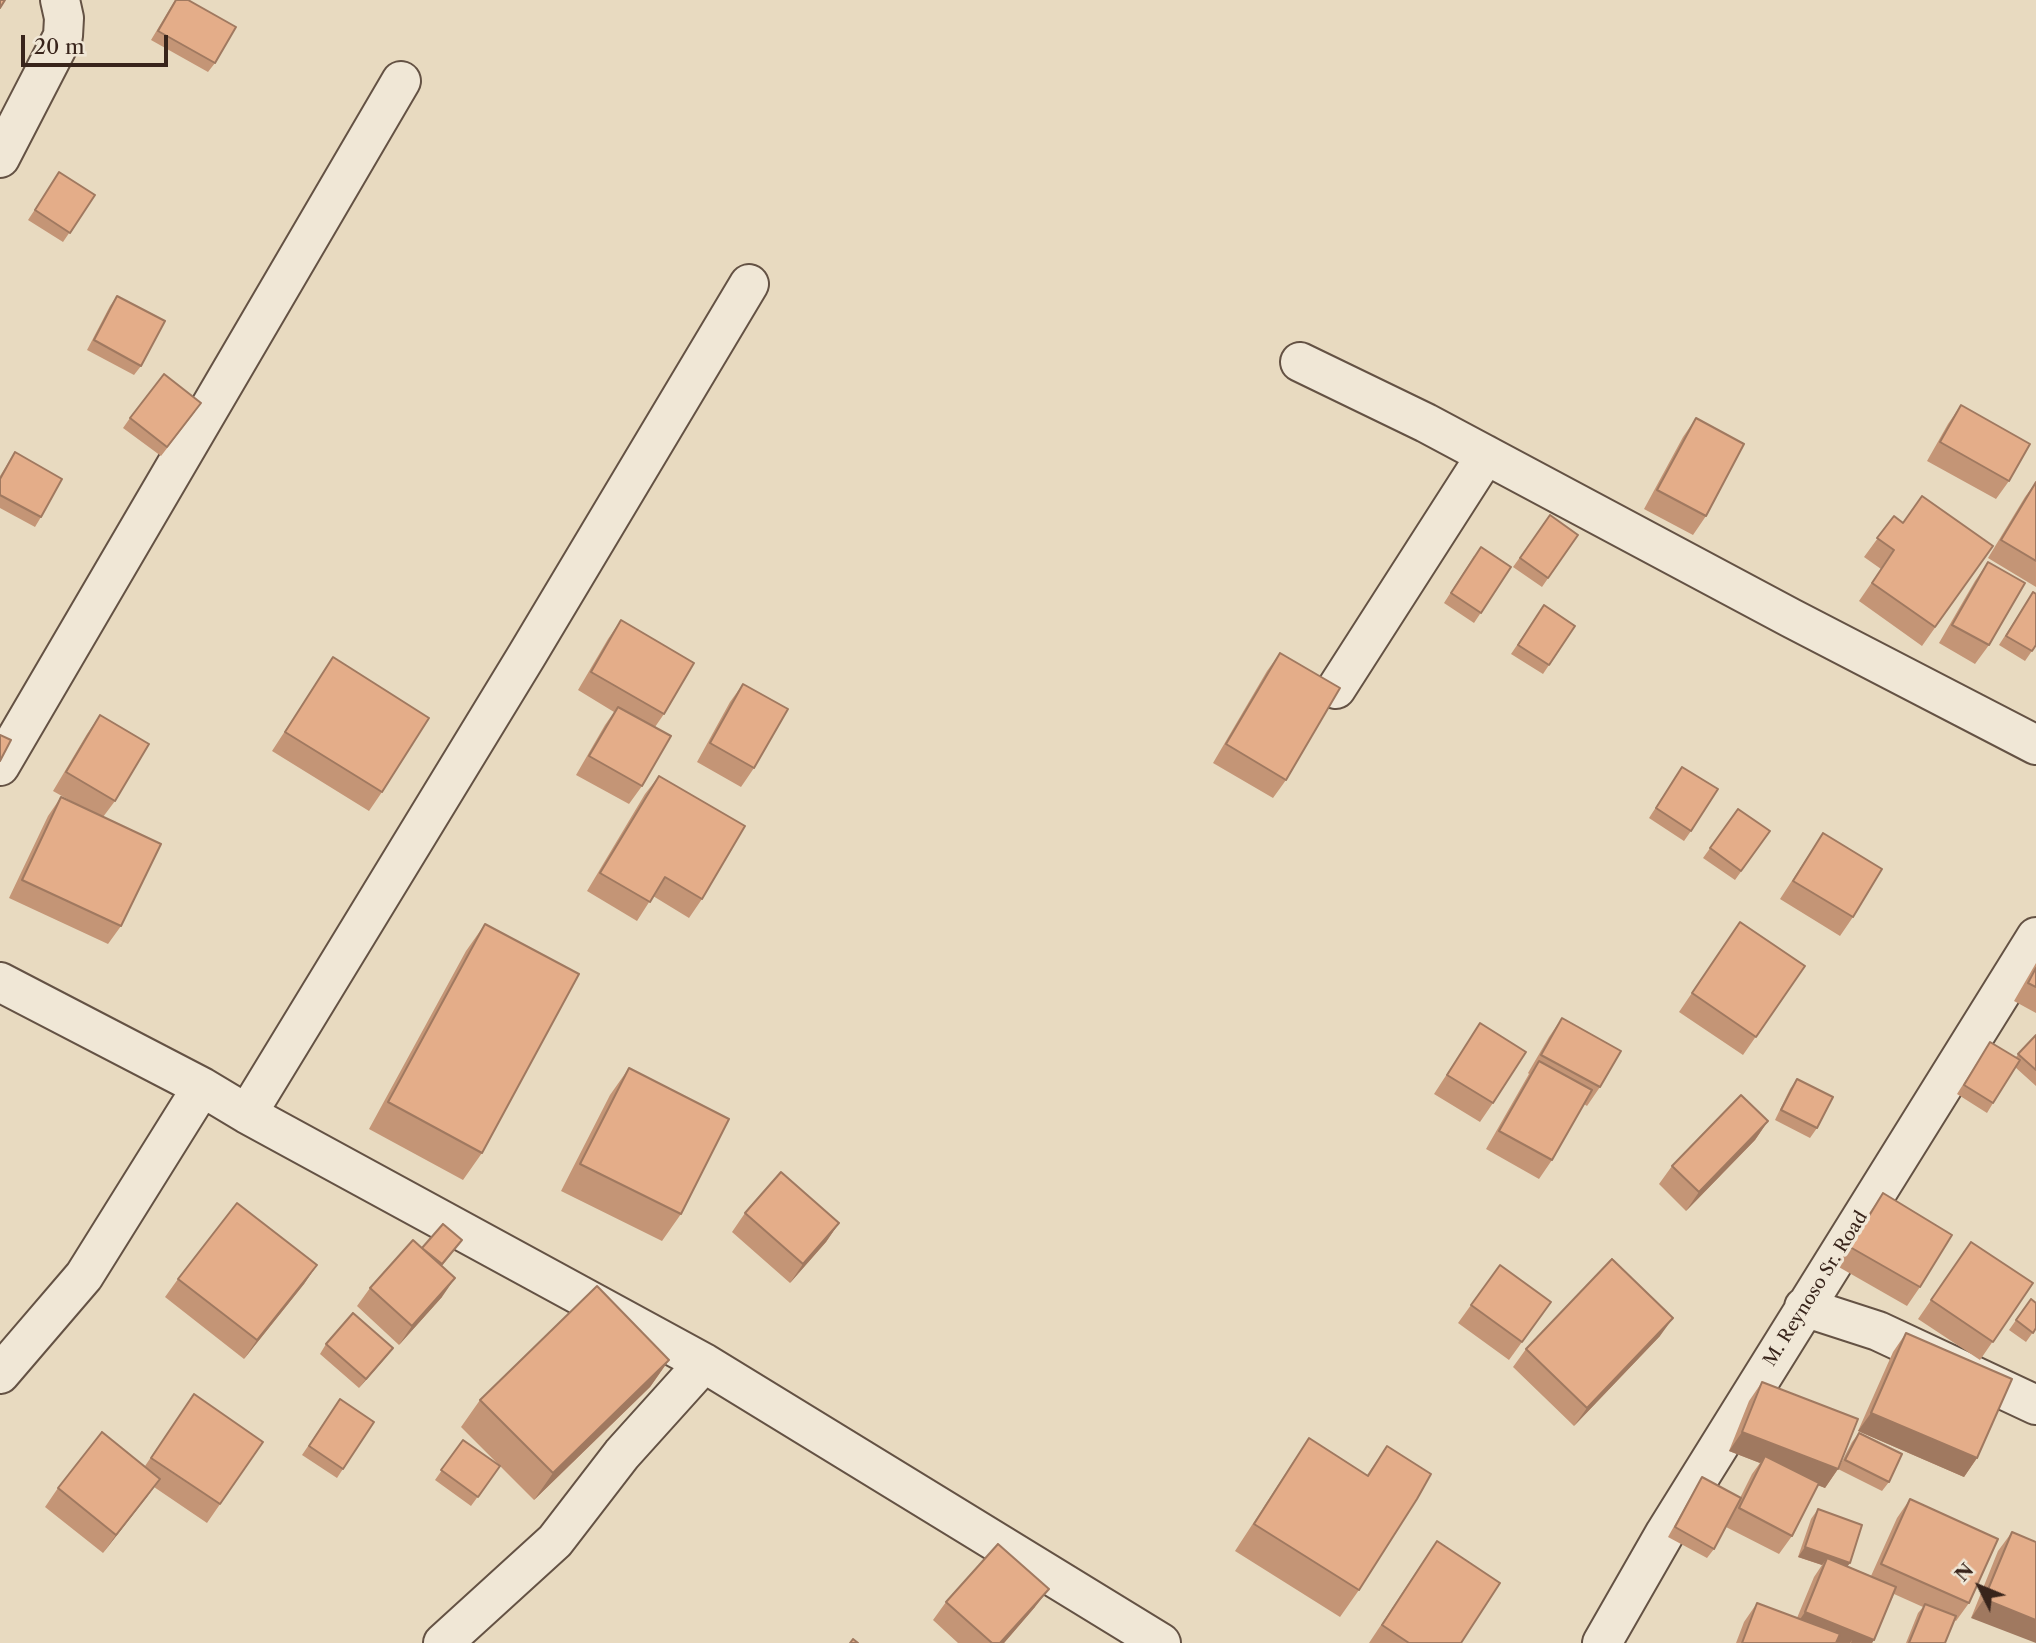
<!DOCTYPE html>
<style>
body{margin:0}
#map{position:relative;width:2036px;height:1643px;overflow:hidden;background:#e8dac0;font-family:"Libre Caslon Text",serif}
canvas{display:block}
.north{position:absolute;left:1945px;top:1552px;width:70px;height:70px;-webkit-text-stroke:5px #f0e7d6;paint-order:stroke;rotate:313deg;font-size:19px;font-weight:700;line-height:28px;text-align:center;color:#38241b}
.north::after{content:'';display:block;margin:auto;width:24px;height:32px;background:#38241b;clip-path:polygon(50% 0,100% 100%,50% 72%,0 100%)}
.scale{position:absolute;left:21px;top:35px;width:147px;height:32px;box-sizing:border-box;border:4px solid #38241b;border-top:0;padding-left:9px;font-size:21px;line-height:24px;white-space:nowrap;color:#38241b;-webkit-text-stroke:5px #f0e7d6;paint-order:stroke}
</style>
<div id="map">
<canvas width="2036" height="1643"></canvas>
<div class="north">N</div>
<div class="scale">20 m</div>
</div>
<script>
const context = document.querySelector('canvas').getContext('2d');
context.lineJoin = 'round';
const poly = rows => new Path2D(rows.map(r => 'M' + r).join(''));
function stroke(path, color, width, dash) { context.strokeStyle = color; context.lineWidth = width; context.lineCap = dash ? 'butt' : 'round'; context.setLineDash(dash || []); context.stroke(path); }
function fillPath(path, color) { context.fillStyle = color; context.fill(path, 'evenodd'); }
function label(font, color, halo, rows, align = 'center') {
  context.font = font + ' "Libre Caslon Text",serif'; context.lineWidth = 7; context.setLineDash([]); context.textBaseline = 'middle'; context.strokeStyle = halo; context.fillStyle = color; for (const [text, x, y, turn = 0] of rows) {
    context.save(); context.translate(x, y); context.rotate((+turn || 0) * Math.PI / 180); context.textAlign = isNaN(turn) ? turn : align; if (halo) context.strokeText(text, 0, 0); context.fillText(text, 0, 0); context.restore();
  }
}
const minor = poly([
 [0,158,63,36,64,18,60,0],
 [1300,362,1426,423,1791,618,2036,745],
 [1336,689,1486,455],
 [0,766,401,81],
 [0,982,202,1087,247,1114,704,1363,1161,1643],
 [247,1114,527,655,749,284],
 [1804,1307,1878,1331,2036,1405],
 [0,1374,84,1276,202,1087],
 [443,1643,555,1541,622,1454,704,1363],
 [1602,1643,1665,1533,2036,937]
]);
const wall = poly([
 [175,0,215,63,208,72,151,40],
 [53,182,95,195,63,242,28,220],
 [117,296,141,366,134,375,87,350,110,306],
 [1961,405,2009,481,1996,499,1927,461,1948,424],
 [195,412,161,456,123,428,130,418],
 [1696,418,1706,516,1693,535,1644,509,1683,437],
 [15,452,41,517,35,527,0,508,0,476],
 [2036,482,2036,587,1988,558,2025,497],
 [1550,515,1578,535,1542,587,1513,567],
 [1894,516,1903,522,1993,546,1922,646,1859,601,1881,569,1864,557],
 [1474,556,1511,567,1474,623,1444,603],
 [1988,562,1989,645,1975,664,1939,643,1975,581],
 [2033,592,2036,645,2025,661,1999,645],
 [1544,605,1575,626,1543,674,1511,654],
 [621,620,664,714,655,727,642,786,629,804,576,775,605,725,614,712,578,690,608,639],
 [1280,653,1286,780,1273,798,1213,763,1267,671],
 [333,657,382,792,369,811,272,751],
 [743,684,754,768,741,787,697,762,730,702],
 [100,715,115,801,103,817,121,926,108,944,9,898,48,816,61,797,76,804,53,791,87,734],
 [659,776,702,899,689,918,653,896,637,921,587,891,645,794],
 [1676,776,1691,831,1684,841,1649,818],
 [1738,809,1770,831,1735,880,1703,858],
 [1823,833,1853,917,1840,936,1780,899],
 [1740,922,1805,966,1743,1055,1679,1012],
 [485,924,482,1153,463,1180,369,1129,466,951],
 [2036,963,2036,1013,2014,1001],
 [1562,1018,1600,1087,1587,1106,1584,1104,1552,1160,1539,1179,1486,1149,1529,1074,1528,1073,1549,1037],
 [1480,1023,1493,1103,1480,1122,1434,1094],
 [2036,1035,2036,1086,2015,1067,1987,1113,1957,1094,1990,1042,2015,1058],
 [629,1068,681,1214,662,1241,561,1191,610,1095],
 [1797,1079,1817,1128,1810,1138,1775,1120,1790,1089],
 [1768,1121,1755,1140,1686,1211,1659,1184,1672,1166],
 [1883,1193,1920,1287,1907,1306,1837,1266,1870,1212],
 [745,1213,839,1223,826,1242,790,1283,732,1232],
 [462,1240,442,1266,442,1297,399,1345,357,1306,370,1288],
 [1971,1242,2033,1283,1980,1360,1918,1319],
 [317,1265,304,1284,244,1359,165,1297,178,1279],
 [2031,1299,2036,1328,2026,1342,2009,1330],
 [1551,1302,1509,1360,1458,1323,1471,1305],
 [1906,1333,1977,1458,1964,1477,1858,1431,1893,1352],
 [1660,1336,1574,1426,1513,1367,1526,1349],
 [326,1344,386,1357,359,1388,320,1354],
 [669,1360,650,1387,534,1500,461,1427,480,1400],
 [1762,1382,1838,1469,1852,1442,1859,1433,1889,1482,1882,1491,1838,1469,1825,1488,1818,1485,1792,1536,1779,1554,1726,1527,1714,1549,1707,1558,1668,1537,1696,1487,1702,1477,1740,1498,1752,1474,1760,1463,1729,1451,1749,1401],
 [194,1394,263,1442,207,1523,154,1487,103,1553,45,1507,58,1488,145,1466],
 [340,1399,374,1422,337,1478,302,1455],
 [1309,1438,1367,1475,1387,1446,1359,1590,1340,1617,1235,1551,1291,1465],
 [463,1440,500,1466,471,1506,435,1480],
 [1910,1499,1969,1603,1956,1621,1954,1620,1945,1643,1906,1643,1918,1613,1923,1607,1894,1594,1872,1643,1736,1643,1744,1622,1757,1603,1797,1618,1814,1577,1822,1565,1798,1557,1811,1519,1818,1509,1850,1563,1847,1566,1871,1576,1897,1518],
 [2012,1532,2036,1542,1971,1618,1998,1551],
 [1437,1541,1461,1643,1369,1643,1424,1560],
 [946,1602,1035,1607,1004,1643,958,1643,933,1620]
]);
const shadedWall = poly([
 [1768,1121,1755,1140,1686,1211,1699,1192],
 [839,1223,826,1242,790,1283,803,1264],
 [317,1265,304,1284,244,1359,257,1340],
 [455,1278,442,1297,399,1345,412,1326],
 [1673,1318,1660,1336,1574,1426,1587,1408],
 [393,1348,386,1357,359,1388,366,1379],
 [669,1360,650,1387,534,1500,553,1473],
 [1871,1413,1977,1458,1964,1477,1858,1431],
 [1742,1432,1838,1469,1825,1488,1761,1463,1765,1456,1760,1463,1729,1451],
 [160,1479,147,1497,103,1553,116,1535],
 [1805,1547,1850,1563,1843,1572,1827,1558,1822,1565,1798,1557],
 [1049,1589,1035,1607,1004,1643,1000,1643],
 [1984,1599,2036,1620,2036,1643,1971,1618],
 [1805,1612,1874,1640,1872,1643,1851,1643,1852,1640,1850,1643,1822,1643,1792,1631]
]);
const building = poly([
 [0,0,5,0,0,8,0,0],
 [176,0,188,0,236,27,215,63,158,31,176,0],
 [59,172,95,195,70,233,35,210,59,172],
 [117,296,165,321,141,366,94,340,117,296],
 [164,374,201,403,167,447,130,418,164,374],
 [1961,405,2030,444,2009,481,1940,442,1961,405],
 [1696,418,1744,444,1706,516,1657,490,1696,418],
 [15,452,62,479,41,517,0,495,0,479,15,452],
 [2036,482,2036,561,2001,540,2036,482],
 [1922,496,1993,546,1935,627,1872,583,1894,550,1877,538,1894,516,1903,523,1922,496],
 [1550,515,1578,535,1548,578,1520,558,1550,515],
 [1481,547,1511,567,1481,613,1451,593,1481,547],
 [1988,562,2025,583,1989,645,1952,625,1988,562],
 [2033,592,2036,594,2036,645,2032,651,2006,636,2033,592],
 [1544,605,1575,626,1549,665,1518,645,1544,605],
 [621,620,694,663,664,714,591,672,621,620],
 [1280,653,1340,688,1286,780,1226,744,1280,653],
 [333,657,429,718,382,792,285,732,333,657],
 [743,684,788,709,754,768,710,743,743,684],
 [618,707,671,736,642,786,589,756,618,707],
 [100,715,149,744,115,801,66,772,100,715],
 [0,735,11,740,0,761,0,735],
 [1682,767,1718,789,1691,831,1656,808,1682,767],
 [659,776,745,826,702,899,665,877,650,902,600,873,659,776],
 [61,797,161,844,121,926,22,880,61,797],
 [1738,809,1770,831,1741,871,1710,848,1738,809],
 [1823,833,1882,869,1853,917,1793,881,1823,833],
 [1740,922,1805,966,1756,1037,1692,993,1740,922],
 [485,924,579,974,482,1153,388,1102,485,924],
 [2036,968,2036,987,2028,983,2036,968],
 [1562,1018,1621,1051,1600,1087,1541,1055,1562,1018],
 [1480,1023,1526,1052,1493,1103,1447,1075,1480,1023],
 [2036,1035,2036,1070,2018,1054,2036,1035],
 [1990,1042,2020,1060,1993,1103,1964,1085,1990,1042],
 [1539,1061,1592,1090,1552,1160,1499,1131,1539,1061],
 [629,1068,729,1119,681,1214,580,1164,629,1068],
 [1797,1079,1833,1097,1817,1128,1781,1110,1797,1079],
 [1741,1095,1768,1121,1699,1192,1672,1166,1741,1095],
 [781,1172,839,1223,803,1264,745,1213,781,1172],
 [1883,1193,1952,1235,1920,1287,1850,1247,1883,1193],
 [237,1203,317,1265,257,1340,178,1279,237,1203],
 [443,1224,462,1240,442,1264,422,1248,443,1224],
 [413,1240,455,1278,412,1326,370,1288,413,1240],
 [1971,1242,2033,1283,1993,1342,1931,1300,1971,1242],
 [1612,1259,1673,1318,1587,1408,1526,1349,1612,1259],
 [1500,1265,1551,1302,1522,1342,1471,1305,1500,1265],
 [597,1286,669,1360,553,1473,480,1400,597,1286],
 [2031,1299,2036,1303,2036,1328,2033,1333,2016,1320,2031,1299],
 [353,1313,393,1348,366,1379,326,1344,353,1313],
 [1906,1333,2012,1379,1977,1458,1871,1413,1906,1333],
 [1762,1382,1858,1419,1838,1469,1742,1432,1762,1382],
 [194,1394,263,1442,220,1504,151,1458,194,1394],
 [340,1399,374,1422,343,1469,309,1446,340,1399],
 [102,1432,160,1479,116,1535,58,1488,102,1432],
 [1859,1433,1902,1454,1889,1482,1845,1460,1859,1433],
 [1309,1438,1368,1476,1387,1446,1431,1474,1417,1499,1359,1590,1254,1524,1309,1438],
 [463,1440,500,1466,478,1497,441,1470,463,1440],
 [1765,1456,1819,1483,1792,1536,1739,1508,1765,1456],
 [1702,1477,1741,1498,1714,1549,1675,1527,1702,1477],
 [1910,1499,1998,1539,1969,1603,1881,1564,1910,1499],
 [1818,1509,1862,1525,1850,1563,1805,1547,1818,1509],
 [2012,1532,2036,1542,2036,1620,1984,1599,2012,1532],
 [1437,1541,1500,1583,1461,1643,1409,1643,1382,1625,1437,1541],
 [998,1544,1049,1589,1000,1643,992,1643,946,1602,998,1544],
 [1827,1558,1896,1587,1874,1640,1805,1612,1827,1558],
 [1757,1603,1840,1634,1836,1643,1742,1643,1757,1603],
 [1925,1604,1956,1616,1945,1643,1909,1643,1925,1604],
 [853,1639,858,1643,850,1643,853,1639]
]);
const streetNames = [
 ["M. Reynoso Sr. Road",1816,1289,-58]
];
stroke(minor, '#645244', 42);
stroke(minor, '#f0e7d6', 38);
fillPath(wall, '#c49576');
fillPath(shadedWall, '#a07960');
fillPath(building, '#e4ad89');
stroke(building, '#a07960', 2);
label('18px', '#38241b', '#f0e7d6', streetNames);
</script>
